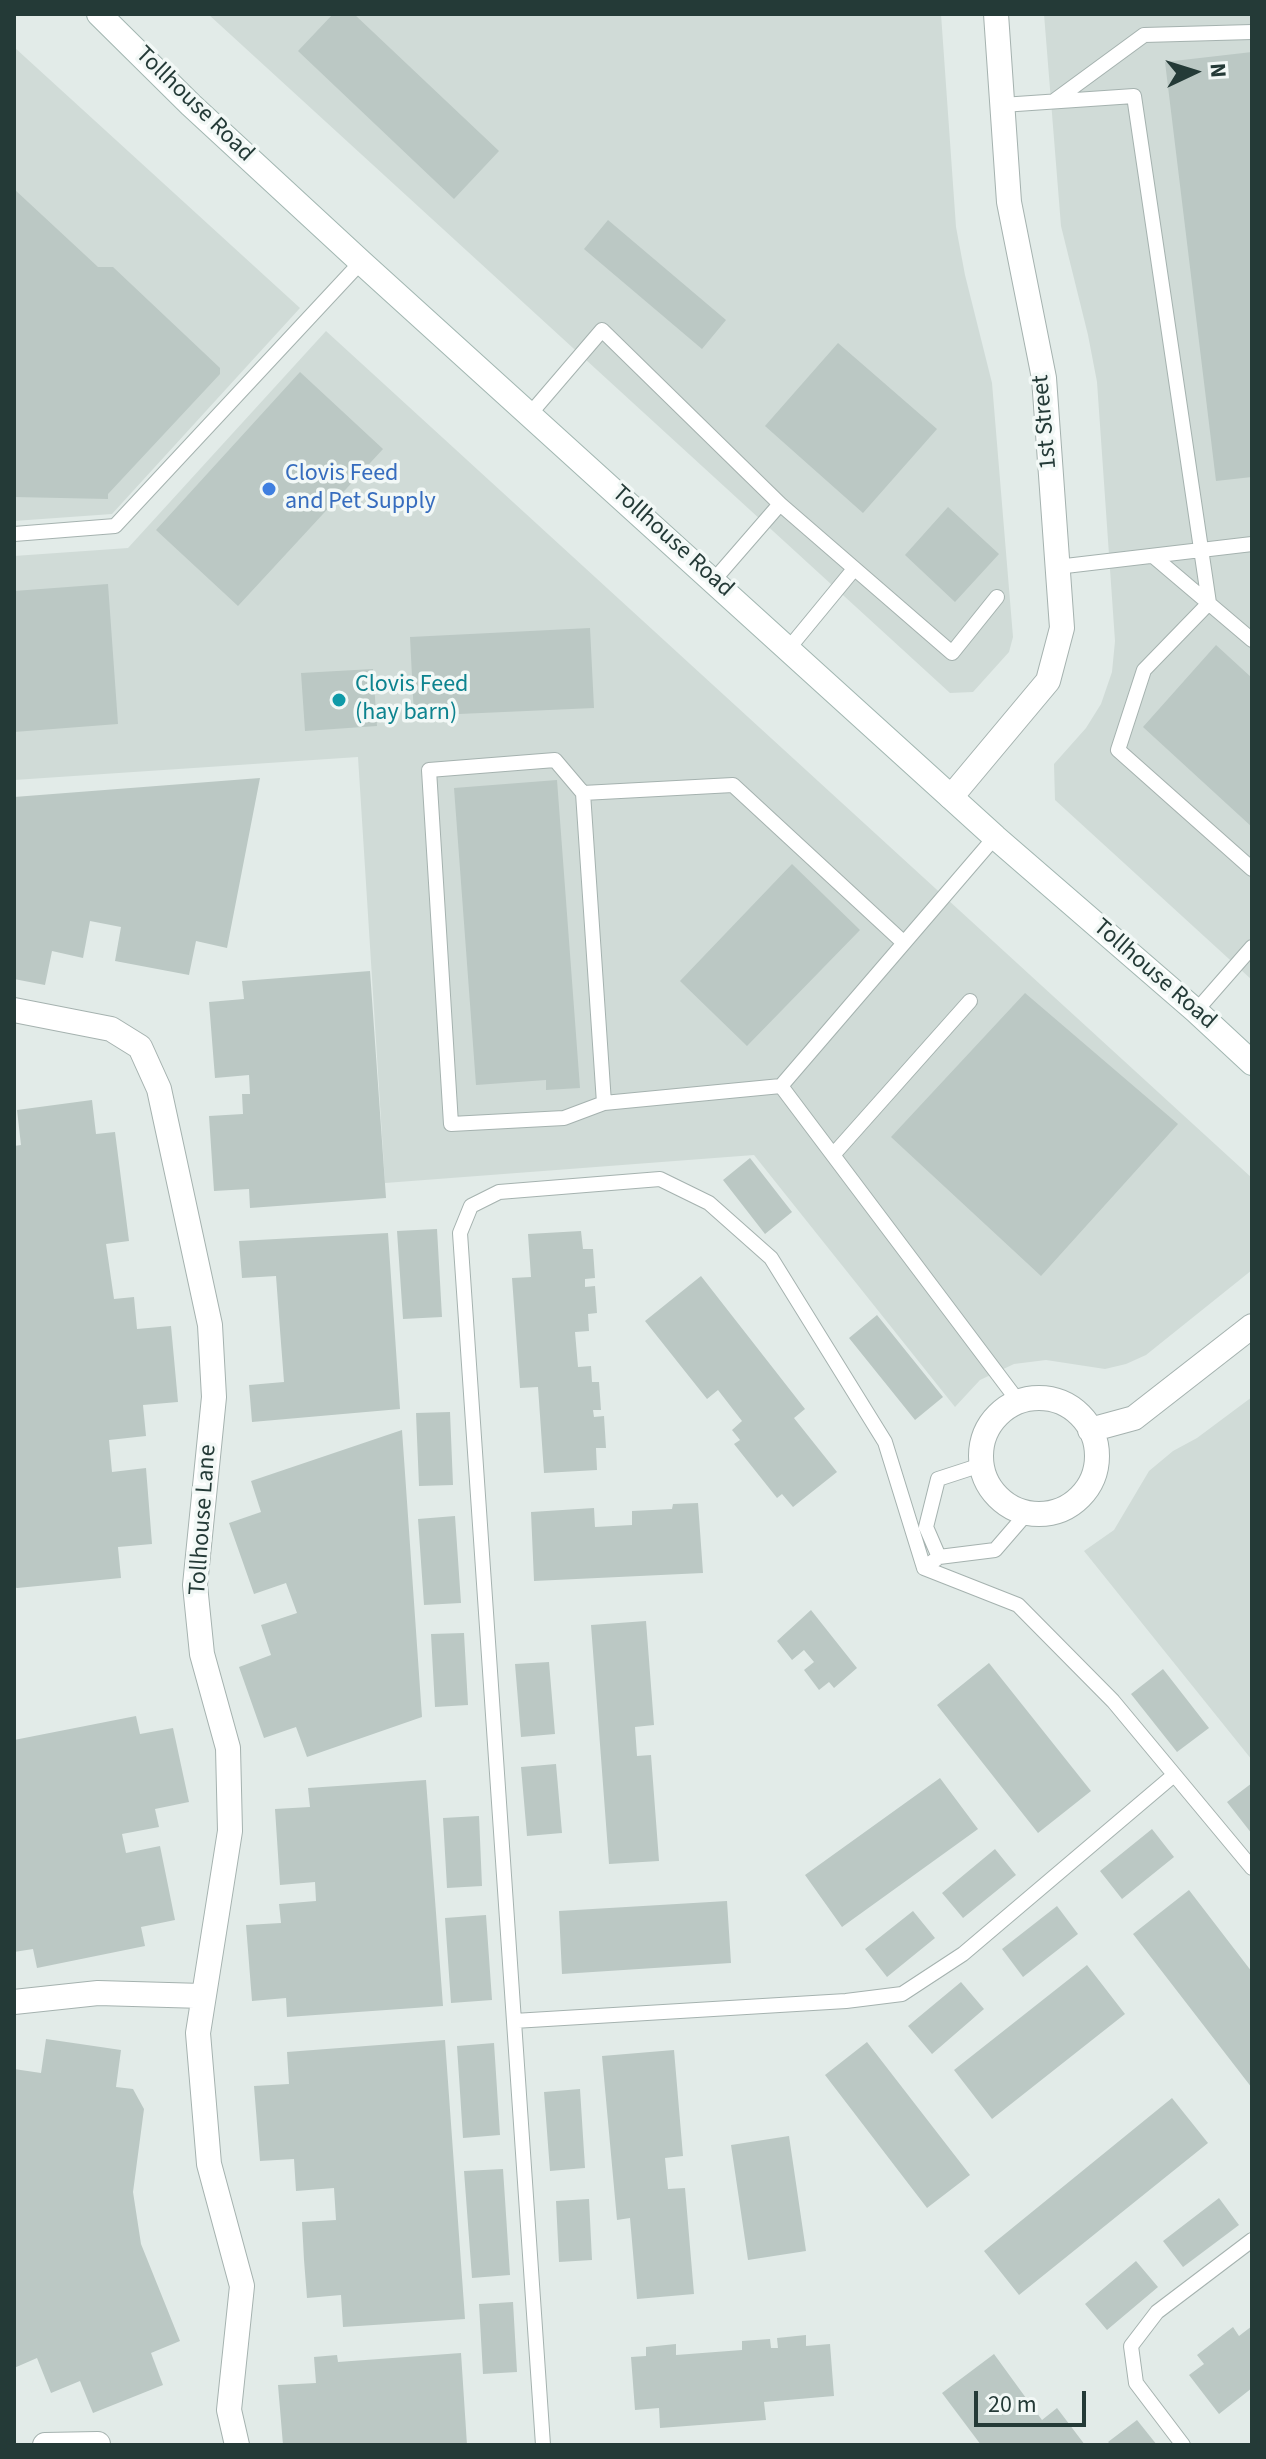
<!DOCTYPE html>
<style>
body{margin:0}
#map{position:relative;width:1266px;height:2459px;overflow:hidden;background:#e2ebe8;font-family:"Source Sans 3",sans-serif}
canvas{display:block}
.frame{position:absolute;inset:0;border:16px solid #243a37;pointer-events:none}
.north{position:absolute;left:1154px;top:32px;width:80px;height:80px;-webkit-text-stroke:6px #f2f8f6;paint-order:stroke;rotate:86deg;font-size:22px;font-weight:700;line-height:32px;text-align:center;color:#243a37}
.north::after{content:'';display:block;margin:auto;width:28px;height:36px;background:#243a37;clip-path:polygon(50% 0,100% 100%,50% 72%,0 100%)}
.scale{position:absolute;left:974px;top:2391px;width:112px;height:36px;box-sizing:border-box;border:4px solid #243a37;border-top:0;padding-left:10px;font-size:24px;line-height:28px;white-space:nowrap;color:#243a37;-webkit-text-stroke:6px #f2f8f6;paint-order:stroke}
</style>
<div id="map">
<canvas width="1266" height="2459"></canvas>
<div class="frame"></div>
<div class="north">N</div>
<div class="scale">20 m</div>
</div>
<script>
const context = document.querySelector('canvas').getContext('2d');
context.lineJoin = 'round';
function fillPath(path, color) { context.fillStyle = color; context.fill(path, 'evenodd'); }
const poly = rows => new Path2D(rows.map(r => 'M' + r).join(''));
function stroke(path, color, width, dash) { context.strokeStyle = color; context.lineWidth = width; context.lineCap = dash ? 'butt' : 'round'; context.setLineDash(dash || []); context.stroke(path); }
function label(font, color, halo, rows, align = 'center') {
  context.font = font + ' "Source Sans 3",sans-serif'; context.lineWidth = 7; context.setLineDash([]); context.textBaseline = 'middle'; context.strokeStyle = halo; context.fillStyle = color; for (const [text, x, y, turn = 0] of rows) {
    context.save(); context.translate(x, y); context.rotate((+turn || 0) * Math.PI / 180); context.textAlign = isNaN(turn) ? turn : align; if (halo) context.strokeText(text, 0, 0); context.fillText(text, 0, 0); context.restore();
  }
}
const built = poly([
 [208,14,941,14,956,227,965,275,992,383,1013,637,1009,652,973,692,950,693],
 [1044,14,1252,14,1252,980,1055,800,1054,764,1086,728,1101,704,1112,672,1115,641,1097,382,1088,335,1061,226],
 [14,47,300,308,112,514,14,521],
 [326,331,1252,1178,1252,1270,1146,1355,1126,1364,1105,1369,1046,1360,1014,1364,980,1380,955,1407,754,1155,385,1183,358,757,14,780,14,556,128,548],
 [1252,1397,1252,1760,1084,1551,1114,1530,1149,1471,1173,1451,1197,1438]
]);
const building = poly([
 [333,14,354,14,499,151,454,199,298,51],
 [1252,52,1252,477,1216,481,1165,62],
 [14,189,98,267,113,267,220,368,220,374,108,494,108,499,14,497],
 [608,220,726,320,702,349,584,249],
 [838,343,937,429,863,513,765,426],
 [300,372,383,449,238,606,156,530],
 [948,507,999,554,955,602,905,555],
 [108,584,118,724,14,732,14,591],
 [590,628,594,708,414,716,410,637],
 [1216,645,1252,678,1252,827,1143,727],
 [373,669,377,726,305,731,301,673],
 [260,778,227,948,196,941,189,975,115,961,121,927,90,921,83,958,52,951,45,985,14,979,14,797],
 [557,780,580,1088,546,1090,546,1080,476,1085,454,788],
 [792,864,860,930,747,1046,680,981],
 [370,971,386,1198,250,1208,249,1189,214,1191,209,1116,243,1114,242,1094,250,1094,249,1075,215,1078,209,1002,244,999,242,981],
 [1025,993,1178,1124,1041,1276,891,1137],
 [92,1100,96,1134,115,1132,129,1241,106,1244,114,1299,134,1297,137,1329,171,1326,178,1402,143,1405,146,1436,109,1440,112,1472,146,1468,152,1544,118,1547,121,1578,17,1588,14,1587,14,1146,21,1145,17,1110],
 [750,1158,792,1212,765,1234,723,1180],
 [437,1229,442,1317,403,1319,397,1231],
 [581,1231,583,1249,593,1249,595,1278,585,1279,585,1287,595,1286,597,1313,588,1314,589,1331,575,1332,578,1367,591,1366,592,1382,599,1382,601,1410,593,1410,594,1417,604,1416,606,1448,596,1448,597,1470,544,1473,538,1387,520,1388,512,1278,531,1277,528,1234],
 [388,1233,400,1409,252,1422,249,1385,284,1382,280,1330,276,1276,242,1278,239,1241],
 [701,1276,805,1409,794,1418,837,1472,793,1507,782,1494,777,1498,734,1444,740,1440,732,1430,742,1421,718,1390,707,1399,645,1321],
 [877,1315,943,1397,915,1420,849,1338],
 [450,1412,453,1485,419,1486,416,1413],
 [402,1430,422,1717,307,1757,296,1727,264,1738,239,1667,271,1655,261,1625,297,1613,286,1583,254,1594,229,1523,261,1512,251,1481],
 [698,1503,703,1573,534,1581,531,1512,594,1508,595,1527,632,1525,632,1511,672,1509,673,1504],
 [455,1516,461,1603,424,1605,418,1519],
 [811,1610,857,1668,834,1688,829,1682,819,1690,804,1670,814,1662,804,1650,792,1660,777,1641],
 [646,1621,654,1725,635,1727,637,1756,651,1755,659,1861,609,1864,591,1625],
 [464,1633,468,1705,435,1707,431,1634],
 [549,1662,555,1734,521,1737,515,1664],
 [989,1663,1091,1791,1038,1833,937,1705],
 [1163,1669,1209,1728,1177,1752,1131,1694],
 [136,1716,140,1734,173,1728,189,1802,155,1809,159,1827,122,1834,126,1853,160,1846,175,1920,141,1927,145,1946,37,1968,33,1949,14,1952,14,1740],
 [556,1764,562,1833,527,1836,521,1767],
 [940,1778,978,1829,842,1927,805,1875],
 [426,1780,443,2006,287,2017,286,1998,252,2001,246,1925,281,1923,279,1904,316,1901,315,1882,280,1885,275,1809,310,1807,308,1788],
 [1252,1783,1252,1834,1227,1802],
 [479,1816,482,1886,447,1888,443,1818],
 [1152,1829,1174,1857,1122,1899,1100,1871],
 [995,1849,1016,1875,963,1918,942,1893],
 [1189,1890,1252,1972,1252,2088,1133,1934],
 [727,1901,731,1963,562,1974,559,1911],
 [1057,1906,1078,1934,1023,1977,1002,1949],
 [913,1911,935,1938,887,1977,865,1949],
 [486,1915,492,2000,451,2003,445,1918],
 [1087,1965,1125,2014,992,2119,954,2070],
 [961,1982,984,2009,932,2054,908,2026],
 [46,2039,121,2050,116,2087,133,2089,144,2109,133,2192,141,2244,180,2341,151,2353,163,2385,93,2413,80,2381,51,2393,37,2358,14,2368,14,2069,41,2073],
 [445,2040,465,2319,343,2327,341,2295,307,2298,304,2260,302,2222,336,2220,334,2188,296,2191,294,2159,260,2161,254,2086,289,2084,287,2052],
 [867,2042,970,2175,927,2208,825,2075],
 [494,2043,500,2135,463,2138,457,2046],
 [674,2050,683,2156,665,2158,668,2189,685,2188,694,2294,637,2299,630,2218,617,2220,602,2056],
 [580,2089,585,2168,550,2171,544,2092],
 [1172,2098,1208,2143,1019,2295,984,2251],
 [789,2136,806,2251,748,2260,731,2145],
 [503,2169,510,2275,472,2278,464,2171],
 [1219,2198,1239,2225,1183,2267,1163,2241],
 [589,2199,592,2260,559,2262,556,2201],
 [1136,2261,1158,2287,1107,2330,1085,2304],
 [513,2302,517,2372,483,2374,479,2304],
 [1252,2326,1252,2388,1219,2414,1189,2375,1204,2364,1197,2355,1233,2327,1239,2336],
 [806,2335,806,2346,830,2344,834,2396,764,2402,766,2420,660,2428,659,2408,635,2410,631,2357,646,2356,646,2347,676,2344,676,2355,742,2350,742,2341,770,2339,771,2348,778,2348,777,2338],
 [461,2353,467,2445,283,2445,278,2385,316,2383,314,2357,337,2355,338,2362],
 [994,2354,1042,2420,1057,2408,1085,2445,981,2445,942,2393],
 [1137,2420,1157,2445,1111,2445,1108,2442]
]);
const lane = poly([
 [1054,101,1144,35,1252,32],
 [1002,105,1134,96,1209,603,1144,670,1118,750,1252,869],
 [530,414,602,330,780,504],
 [14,534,115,526,361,262],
 [1153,556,1252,640],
 [1057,567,1252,544],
 [714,580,780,504,952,653,997,597],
 [789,648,854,569],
 [583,793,555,760,429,770,451,1124,564,1118,604,1103],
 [904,943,781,1086,604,1103,583,793,733,785,904,943,995,837],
 [1196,1011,1252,947],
 [781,1086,1018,1401],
 [833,1155,970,1001],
 [1027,1513,995,1550,939,1557,924,1568,1018,1605,1113,1701,1252,1868],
 [939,1557,926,1527,938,1479,981,1465],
 [514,2021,846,2001,902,1994,963,1954,1174,1775],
 [543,2445,460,1233,471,1206,499,1192,660,1179,709,1203,771,1258,885,1442,924,1568],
 [1183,2445,1136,2383,1131,2346,1157,2312,1252,2240]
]);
const street = poly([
 [951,797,1048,681,1062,628,1044,378,1009,202,996,14],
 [14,1010,111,1029,140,1047,159,1089,210,1325,214,1397,195,1585,202,1654,228,1748,230,1831,198,2033,209,2164,242,2286,229,2410,237,2445],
 '981 1456a58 58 0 1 1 116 0a58 58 0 1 1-116 0Z',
 [1090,1430,1134,1418,1252,1326],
 [14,2002,98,1993,203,1996],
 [45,2445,98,2444]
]);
const secondary = poly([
 [99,14,191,105,361,262,995,837,1196,1011,1252,1063]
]);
const markers = [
 [269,489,8,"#3f7fe0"],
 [339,700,8,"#0f9aa8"]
];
const streetNames = [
 ["Tollhouse Road",194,105,44],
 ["1st Street",1046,422,-95],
 ["Tollhouse Road",672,542,42],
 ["Tollhouse Road",1154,975,41],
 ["Tollhouse Lane",204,1520,-86]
];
const shopNames = [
 ["Clovis Feed",285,475],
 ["and Pet Supply",285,503]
];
const cultureNames = [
 ["Clovis Feed",355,686],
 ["(hay barn)",355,714]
];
fillPath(built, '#d0dbd7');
fillPath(building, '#bbc8c4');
stroke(lane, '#a5b2af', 16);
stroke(street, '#a5b2af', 26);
stroke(secondary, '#a2b6b1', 26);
stroke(lane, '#fff', 14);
stroke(street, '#fff', 24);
stroke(secondary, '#fff', 24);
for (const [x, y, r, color] of markers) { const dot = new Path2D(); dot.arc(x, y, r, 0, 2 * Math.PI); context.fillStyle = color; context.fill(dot); stroke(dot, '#f2f8f6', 3); }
label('24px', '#243a37', '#f2f8f6', streetNames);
label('24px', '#366cbe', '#f2f8f6', shopNames, 'left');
label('24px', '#0d838f', '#f2f8f6', cultureNames, 'left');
</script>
